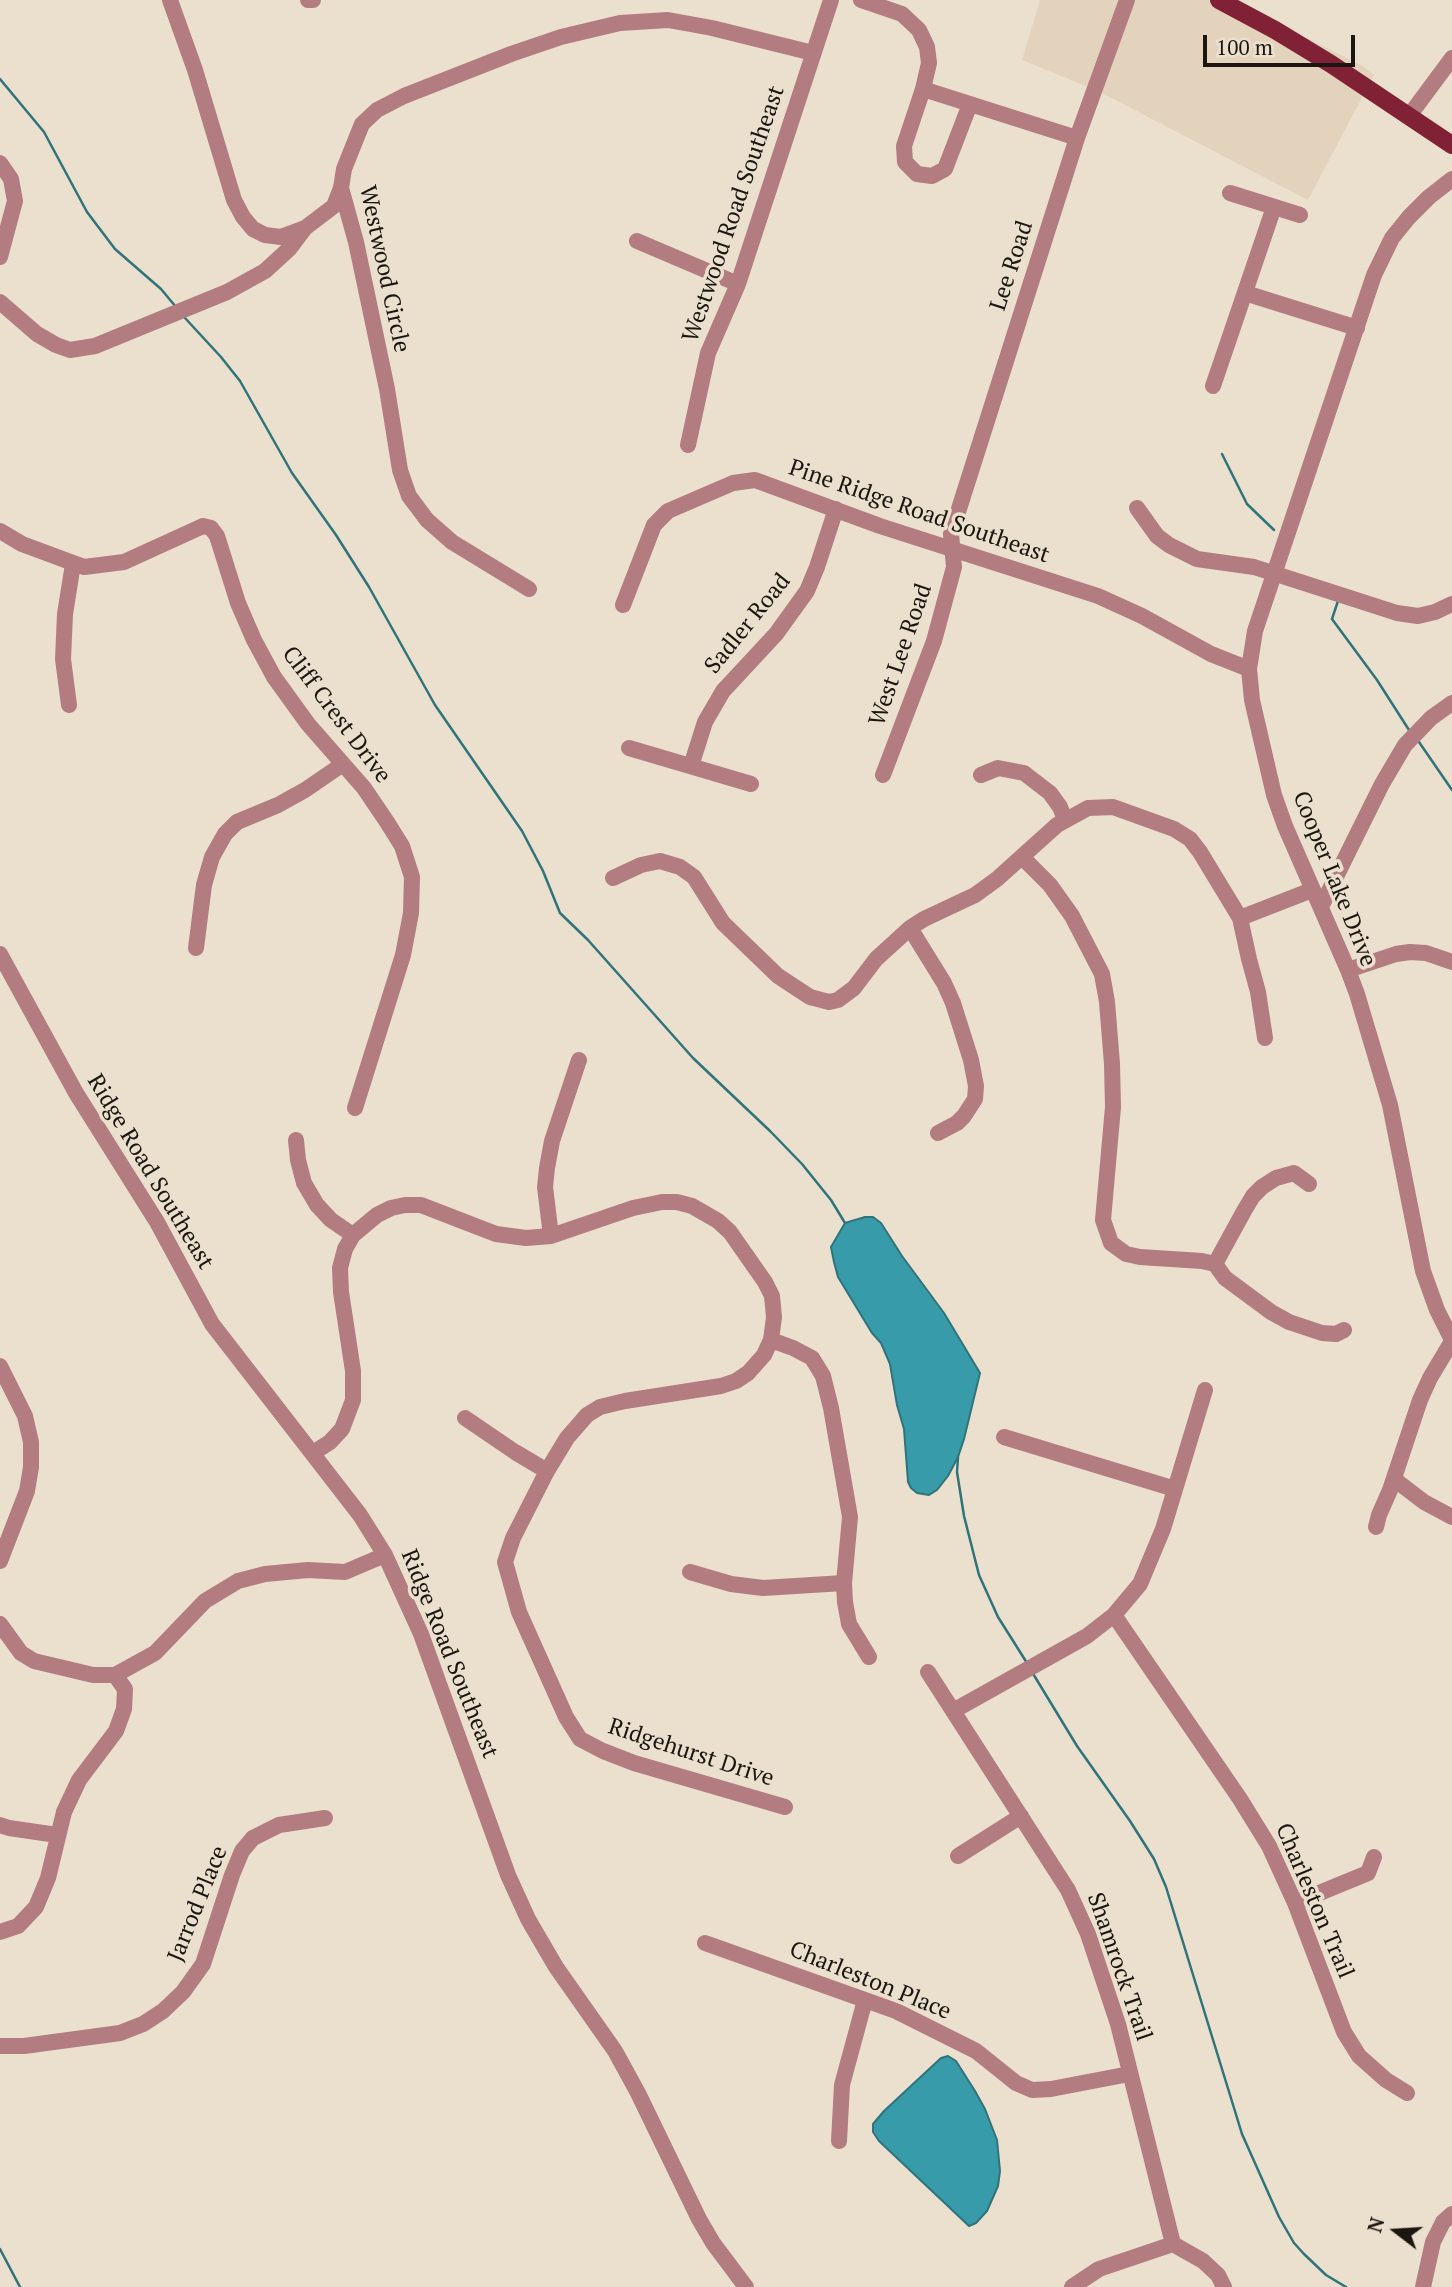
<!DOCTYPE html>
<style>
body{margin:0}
#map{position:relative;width:1452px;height:2287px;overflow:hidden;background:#ebdfce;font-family:"PT Serif",serif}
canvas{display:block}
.north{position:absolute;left:1361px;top:2196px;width:70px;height:70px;-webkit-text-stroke:5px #ebdfce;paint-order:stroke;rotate:287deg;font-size:19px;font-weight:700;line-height:28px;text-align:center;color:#1b1610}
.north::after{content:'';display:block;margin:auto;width:24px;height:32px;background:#1b1610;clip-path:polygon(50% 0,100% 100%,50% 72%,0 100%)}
.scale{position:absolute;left:1203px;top:35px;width:152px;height:32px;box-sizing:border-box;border:4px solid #1b1610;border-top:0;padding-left:9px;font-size:21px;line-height:24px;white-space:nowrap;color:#1b1610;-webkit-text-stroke:5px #ebdfce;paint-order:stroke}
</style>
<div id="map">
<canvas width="1452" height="2287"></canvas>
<div class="north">N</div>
<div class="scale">100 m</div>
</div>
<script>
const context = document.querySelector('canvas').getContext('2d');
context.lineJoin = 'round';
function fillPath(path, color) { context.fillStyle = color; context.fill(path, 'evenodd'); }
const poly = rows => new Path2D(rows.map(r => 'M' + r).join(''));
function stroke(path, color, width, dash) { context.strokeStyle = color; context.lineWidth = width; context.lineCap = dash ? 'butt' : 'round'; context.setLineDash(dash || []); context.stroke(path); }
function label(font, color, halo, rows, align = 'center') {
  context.font = font + ' "PT Serif",serif'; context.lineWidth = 7; context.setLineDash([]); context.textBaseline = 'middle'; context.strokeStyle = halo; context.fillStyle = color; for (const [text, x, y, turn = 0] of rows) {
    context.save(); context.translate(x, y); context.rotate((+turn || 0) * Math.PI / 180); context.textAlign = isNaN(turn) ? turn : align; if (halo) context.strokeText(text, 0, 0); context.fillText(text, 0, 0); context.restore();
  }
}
const built = poly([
 [1040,0,1224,0,1260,15,1363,66,1374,75,1308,200,1098,91,1022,60]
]);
const water = poly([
 [865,1217,873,1217,881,1223,902,1256,944,1313,980,1373,964,1439,958,1457,948,1476,937,1490,929,1495,917,1493,911,1488,908,1482,904,1429,897,1405,890,1364,881,1343,872,1333,838,1277,834,1262,831,1247,845,1223,865,1217],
 [948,2056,956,2061,975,2091,985,2109,997,2140,1000,2171,998,2186,987,2211,976,2223,969,2226,879,2141,873,2132,873,2124,884,2111,941,2058,948,2056]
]);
const stream = poly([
 [0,79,44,132,87,212,115,249,161,289,176,307],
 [185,318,221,357,240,381,292,473,336,535,369,587,435,705,522,831,543,871,560,913,588,940,693,1058,770,1131,802,1164,831,1200,845,1223],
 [1222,454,1247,504,1274,530],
 [1338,601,1332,619,1377,680,1409,730],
 [1419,742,1452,790],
 [958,1457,957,1472,964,1516,979,1575,998,1617,1027,1663],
 [1032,1672,1077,1746,1130,1821,1154,1859,1166,1887,1242,2134,1279,2217,1294,2243,1304,2254,1326,2275,1346,2287],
 [0,2249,20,2287]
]);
const minor = poly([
 [170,0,195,70,234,200,243,217,253,229,265,235,281,237,305,228],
 [308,0,313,0],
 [861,0,902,14,919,30,927,47,929,63,923,89,1077,138],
 [923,89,904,146,905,162,917,174,932,176,945,169,970,104],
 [1409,116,1452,58],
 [0,163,11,179,15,201,0,257],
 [1452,179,1429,197,1409,217,1392,238,1374,275,1255,631,1249,669,1252,700,1274,795,1285,826,1348,970,1357,994,1390,1105,1423,1271,1437,1310,1452,1340],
 [1230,193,1300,215],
 [637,241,738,284],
 [1245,293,1357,328],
 [0,302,37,334,56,345,70,350,95,346,227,292,265,271,290,248,305,228,334,206,341,188],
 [1213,386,1274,207],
 [688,445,708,353,738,284,831,0],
 [1137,508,1157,536,1169,545,1197,559,1254,567,1397,613,1418,616,1435,612,1452,604],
 [0,531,22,544,84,567,124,562,203,526,211,528,217,536,238,603,254,640,274,677,308,724,364,788,387,822,402,846,412,877,411,913,403,955,355,1108],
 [529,589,452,542,427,520,409,496,400,470,387,389,356,242,341,188,344,169,362,124,377,110,404,96,511,54,561,37,620,23,668,20,712,28,813,53],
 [623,605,654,525,668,511,733,483,755,480,880,526,1098,596,1142,616,1211,654,1249,669],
 [69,705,63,659,65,614,73,564],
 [629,748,751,784],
 [691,766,705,722,723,691,776,634,807,591,817,567,836,509],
 [883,775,934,641,954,567,951,534,1077,138,1127,0],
 [981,775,998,768,1024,773,1050,793,1060,807,1065,820],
 [1022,857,1050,885,1072,916,1102,974,1107,1002,1112,1064,1113,1107,1103,1220,1111,1243,1126,1254,1140,1257,1202,1261,1215,1264,1225,1278,1271,1312,1289,1322,1322,1333,1336,1334,1344,1330],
 [613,878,641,865,660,861,680,867,694,877,723,923,778,976,810,997,829,1002,838,1000,854,988,876,959,910,928,924,919,975,895,997,879,1057,825,1088,808,1113,807,1174,829,1190,839,1200,852,1240,918,1249,959,1258,992,1265,1038],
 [1321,907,1382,784,1405,745,1431,718,1452,703],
 [1240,918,1312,890],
 [910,928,944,983,953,1003,971,1060,976,1086,975,1099,964,1116,957,1123,938,1133],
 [196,948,204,885,212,857,225,834,237,822,278,805,305,790,343,764],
 [0,954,76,1093,157,1222,212,1324,360,1515,385,1555,421,1634,508,1875,528,1919,556,1967,615,2051,638,2093,699,2219,713,2243,746,2287],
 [1348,970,1396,954,1410,952,1426,953,1452,962],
 [296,1140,298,1160,304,1183,317,1205,331,1220,353,1235],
 [551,1236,545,1187,547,1168,552,1141,579,1060],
 [1215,1264,1244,1211,1253,1196,1262,1187,1276,1178,1294,1173,1309,1184],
 [771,1340,793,1348,812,1358,823,1376,831,1408,850,1517,844,1583,845,1602,849,1624,869,1657],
 [0,1366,25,1416,31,1442,31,1467,27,1491,0,1561],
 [465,1418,515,1452,547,1471],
 [1004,1437,1175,1489],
 [313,1453,330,1442,342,1429,353,1400,353,1371,341,1292,340,1268,345,1249,353,1235,377,1215,391,1208,405,1205,421,1205,496,1234,526,1238,551,1236,633,1208,662,1202,677,1202,692,1206,718,1221,730,1232,765,1282,772,1296,774,1317,771,1340,764,1355,748,1373,736,1381,721,1386,625,1401,600,1407,587,1415,567,1438,547,1471,513,1538,505,1562,519,1612,566,1717,580,1739,603,1751,634,1763,785,1807],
 [1394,1479,1424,1502,1452,1517],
 [1376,1527,1379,1515,1390,1490,1420,1400,1430,1378,1452,1341],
 [690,1572,731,1584,763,1588,844,1583],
 [1114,1615,1240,1799,1269,1846,1295,1903,1344,2032,1359,2056,1386,2080,1407,2093],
 [0,1624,21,1653,34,1661,93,1675,115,1675,155,1653,205,1601,238,1581,265,1574,308,1570,345,1572,385,1555],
 [928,1672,1068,1890,1088,1934,1118,2024,1173,2244,1203,2261,1218,2275,1224,2287],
 [953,1711,1087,1636,1114,1615,1140,1584,1163,1529,1205,1390],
 [0,1825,9,1828,57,1835],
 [958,1856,1021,1816],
 [1295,1903,1368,1873,1374,1857],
 [0,1932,18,1926,36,1907,48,1878,64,1812,79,1780,116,1731,124,1709,125,1689,115,1675],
 [705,1943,896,2011,976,2051,1016,2083,1032,2090,1051,2089,1124,2075,1129,2072],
 [0,2046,24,2046,120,2033,143,2024,163,2011,183,1992,203,1964,232,1875,242,1851,253,1838,279,1825,325,1818],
 [839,2141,842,2085,865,2000],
 [1072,2287,1099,2269,1173,2244],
 [1423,2287,1433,2242,1443,2222,1452,2214]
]);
const major = poly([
 [1219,0,1275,30,1331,64,1452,145]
]);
const streetNames = [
 ["Westwood Road Southeast",734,214,-71],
 ["Lee Road",1012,266,-72],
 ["Westwood Circle",384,269,78],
 ["Pine Ridge Road Southeast",919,512,19],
 ["Sadler Road",748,624,-51],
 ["West Lee Road",901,655,-71],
 ["Cliff Crest Drive",336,715,53],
 ["Cooper Lake Drive",1334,879,68],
 ["Ridge Road Southeast",150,1172,59],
 ["Ridge Road Southeast",449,1654,68],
 ["Ridgehurst Drive",691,1753,18],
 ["Charleston Trail",1314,1901,67],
 ["Jarrod Place",198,1904,-68],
 ["Shamrock Trail",1119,1967,71],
 ["Charleston Place",870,1981,22]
];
fillPath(built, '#e4d3bc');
fillPath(water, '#389ba9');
stroke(water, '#2f737b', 2);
stroke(stream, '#2f737b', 2.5);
stroke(minor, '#b27c81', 16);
stroke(major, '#802135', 18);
label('23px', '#1b1610', '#ebdfce', streetNames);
</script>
